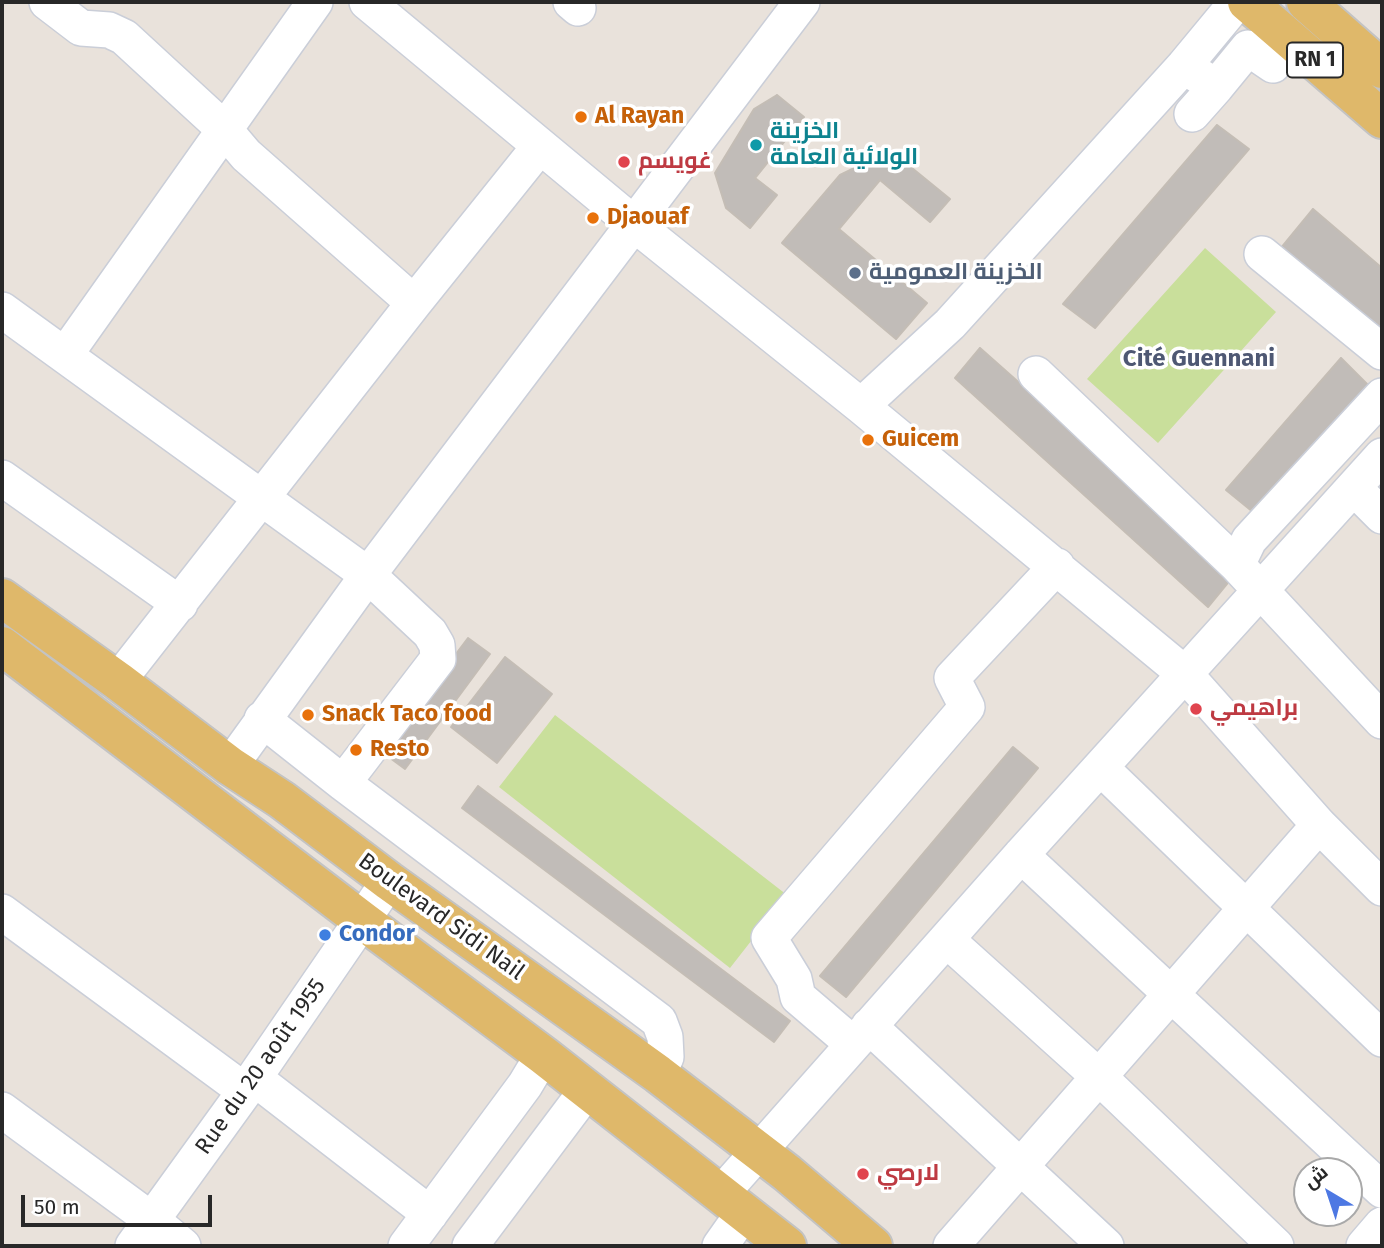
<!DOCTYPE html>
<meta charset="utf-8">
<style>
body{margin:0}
#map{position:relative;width:1384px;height:1248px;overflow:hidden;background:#e9e2db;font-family:"Fira Sans",Cairo,sans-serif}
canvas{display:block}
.frame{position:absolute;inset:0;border:4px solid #282828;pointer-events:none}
.north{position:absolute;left:1293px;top:1157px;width:70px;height:70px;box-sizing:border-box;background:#fff;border:2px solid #a9a9a9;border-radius:50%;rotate:321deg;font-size:19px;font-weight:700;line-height:28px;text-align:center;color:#282828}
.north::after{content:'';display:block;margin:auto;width:24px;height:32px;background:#4d78e3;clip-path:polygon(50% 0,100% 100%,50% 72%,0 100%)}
.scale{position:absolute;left:21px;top:1195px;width:191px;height:32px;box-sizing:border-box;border:4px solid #282828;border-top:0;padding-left:9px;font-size:21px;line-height:24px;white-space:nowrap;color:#282828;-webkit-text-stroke:5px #fff;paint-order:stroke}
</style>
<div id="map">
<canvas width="1384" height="1248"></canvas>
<div class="frame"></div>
<div class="north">ش</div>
<div class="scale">50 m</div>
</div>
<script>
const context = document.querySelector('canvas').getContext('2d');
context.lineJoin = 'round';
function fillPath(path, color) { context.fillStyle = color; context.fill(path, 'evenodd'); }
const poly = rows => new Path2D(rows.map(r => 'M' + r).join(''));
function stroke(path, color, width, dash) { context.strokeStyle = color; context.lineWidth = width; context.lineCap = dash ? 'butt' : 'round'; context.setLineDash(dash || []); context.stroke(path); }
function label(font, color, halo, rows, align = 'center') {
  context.font = font + ' "Fira Sans",Cairo,sans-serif'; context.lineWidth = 7; context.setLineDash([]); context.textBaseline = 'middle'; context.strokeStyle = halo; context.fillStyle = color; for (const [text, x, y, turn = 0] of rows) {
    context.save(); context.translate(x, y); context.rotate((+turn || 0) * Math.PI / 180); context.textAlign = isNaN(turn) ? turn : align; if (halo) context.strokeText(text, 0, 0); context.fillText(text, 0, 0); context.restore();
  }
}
const pitch = poly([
 [1205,248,1276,312,1158,443,1087,379],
 [555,715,787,895,730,968,499,787]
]);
const building = poly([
 [777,95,804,117,755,178,777,195,750,228,726,208,715,173,754,109,777,95],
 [1217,125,1249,149,1095,328,1063,304,1217,125],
 [896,155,950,199,930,222,880,180,839,229,927,303,896,339,782,243,840,175,869,161,896,155],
 [1313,209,1382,268,1382,336,1281,248,1313,209],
 [980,348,1235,574,1208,607,955,378,980,348],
 [1341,358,1368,385,1253,512,1226,490,1341,358],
 [468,638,490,654,405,769,382,752,468,638],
 [505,657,552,694,497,763,451,727,505,657],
 [1013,747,1038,768,846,997,820,976,1013,747],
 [478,786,790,1021,774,1042,462,808,478,786]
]);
const minor = poly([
 [47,2,81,28,109,30,124,37,224,129,246,155,414,303],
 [367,2,633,223,861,406,1185,674,1319,825,1382,888],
 [571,2,578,8],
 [1184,66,1216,87,1248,48,1273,65],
 [1192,114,1216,87],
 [1262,254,1382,352],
 [2,310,368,575,430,633,437,645,438,659,343,783],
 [65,355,315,2],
 [1036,374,1237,565],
 [1382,396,1249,540,1237,565,1382,721],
 [861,406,950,324,1184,66,1237,2],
 [2,478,180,604],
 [1354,488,1382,516],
 [118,681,414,303,540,146],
 [262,719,343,783,659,1021,665,1037,666,1057,658,1074],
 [230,766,368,575,802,2],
 [1101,768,1382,1039],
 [1021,855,1382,1190],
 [2,912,245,1091],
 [947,940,1098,1076,1276,1246],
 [869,1026,1106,1246],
 [853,1044,798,997,794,979,769,938,967,707,952,678,1057,566],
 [254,1078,430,1214],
 [2,1110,153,1221,183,1246],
 [721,1194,1021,855,1382,456],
 [133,1246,245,1091,389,881],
 [406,1246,525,1085,543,1055],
 [470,1246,587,1090],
 [720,1246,744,1212],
 [951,1246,1319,825],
 [1364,1246,1382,1225]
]);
const major = poly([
 [1247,2,1382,119],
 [1306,2,1382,69],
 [2,598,118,681,230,766,282,800,389,881,658,1074,787,1173,873,1246],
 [2,646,363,921,543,1055,787,1246]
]);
const markers = [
 [581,117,7,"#e8710a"],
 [756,145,7,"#0f9aa8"],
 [624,162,7,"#e0444e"],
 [593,218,7,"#e8710a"],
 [855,273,7,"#5c6f8a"],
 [868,440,7,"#e8710a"],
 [1196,709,7,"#e0444e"],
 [308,715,7,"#e8710a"],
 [356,750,7,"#e8710a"],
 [325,935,7,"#3f7fe0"],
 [863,1174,7,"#e0444e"]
];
const shields = [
 [1315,60,56]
];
const shieldNames = [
 ["RN 1",1315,60]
];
const foodNames = [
 ["Al Rayan",595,117],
 ["Djaouaf",607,218],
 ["Guicem",882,440],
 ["Snack Taco food",322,715],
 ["Resto",370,750]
];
const cultureNames = [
 ["الخزينة",770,132],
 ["الولائية العامة",770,158]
];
const healthNames = [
 ["غويسم",638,162],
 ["براهيمي",1210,709],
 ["لارصي",877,1174]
];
const serviceNames = [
 ["الخزينة العمومية",869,273]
];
const streetNames = [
 ["Boulevard Sidi Nail",441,917,36],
 ["Rue du 20 août 1955",261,1067,-55]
];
const shopNames = [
 ["Condor",339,935]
];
const neighbourhoodNames = [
 ["Cité Guennani",1199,359]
];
fillPath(pitch, '#c9df9b');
fillPath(building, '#c1bcb8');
stroke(building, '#c4bdb5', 2);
stroke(minor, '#caced8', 38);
stroke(major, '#c3c3c3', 42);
stroke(minor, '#fff', 35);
stroke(major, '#dfb86a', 38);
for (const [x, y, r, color] of markers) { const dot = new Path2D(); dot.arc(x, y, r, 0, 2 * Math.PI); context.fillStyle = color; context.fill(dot); stroke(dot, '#fff', 2.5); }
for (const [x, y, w] of shields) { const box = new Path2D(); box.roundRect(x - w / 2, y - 17.5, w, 35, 5); context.fillStyle = '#fff'; context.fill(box); stroke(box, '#282828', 2); }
label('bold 21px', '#282828', null, shieldNames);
label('bold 23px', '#c56008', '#fff', foodNames, 'left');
label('bold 23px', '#0d838f', '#fff', cultureNames, 'left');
label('bold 23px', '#be3a42', '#fff', healthNames, 'left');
label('bold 23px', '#4e5e75', '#fff', serviceNames, 'left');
label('23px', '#282828', '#fff', streetNames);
label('bold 23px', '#366cbe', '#fff', shopNames, 'left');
label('bold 24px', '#4e5873', '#fff', neighbourhoodNames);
</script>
